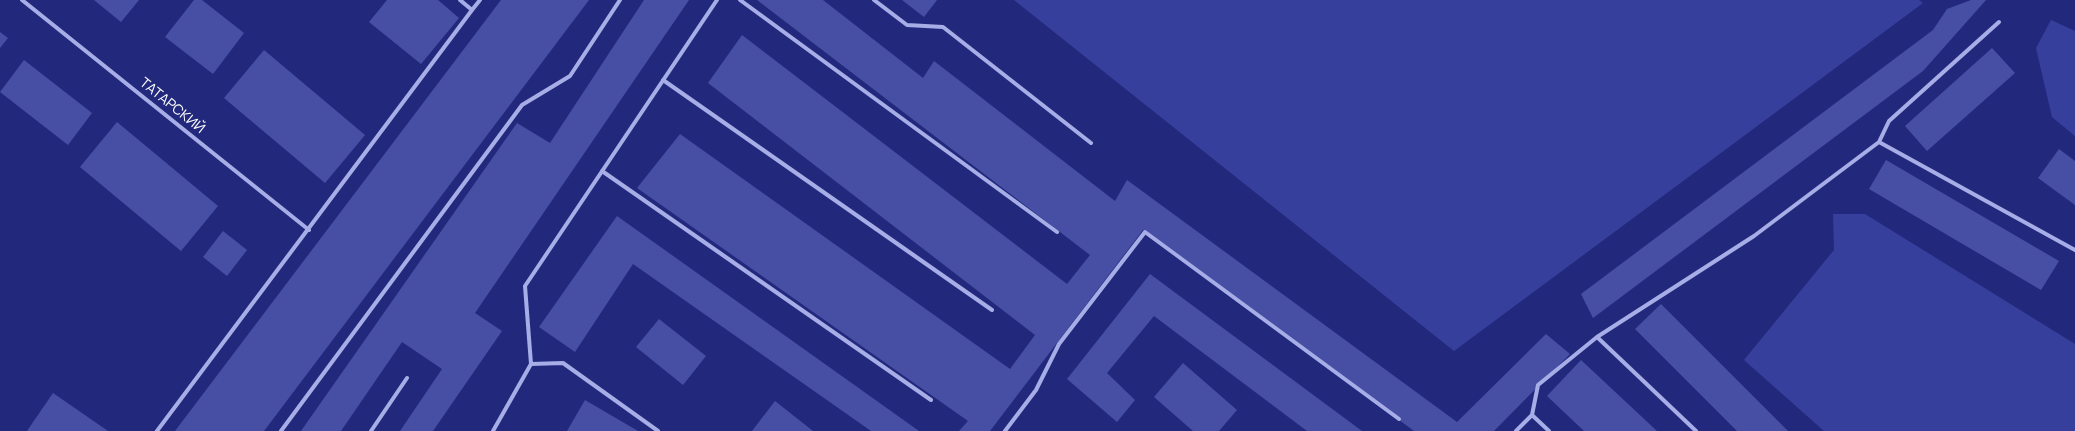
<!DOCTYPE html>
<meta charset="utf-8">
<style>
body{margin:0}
canvas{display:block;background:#22297d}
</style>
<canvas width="2075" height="431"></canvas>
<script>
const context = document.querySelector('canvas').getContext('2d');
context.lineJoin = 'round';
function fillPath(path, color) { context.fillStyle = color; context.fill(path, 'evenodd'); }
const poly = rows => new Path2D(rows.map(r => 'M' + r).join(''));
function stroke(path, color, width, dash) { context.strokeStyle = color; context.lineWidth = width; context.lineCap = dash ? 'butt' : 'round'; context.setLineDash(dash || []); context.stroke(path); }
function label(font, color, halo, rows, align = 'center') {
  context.font = font + ' Manrope,sans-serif'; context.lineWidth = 4; context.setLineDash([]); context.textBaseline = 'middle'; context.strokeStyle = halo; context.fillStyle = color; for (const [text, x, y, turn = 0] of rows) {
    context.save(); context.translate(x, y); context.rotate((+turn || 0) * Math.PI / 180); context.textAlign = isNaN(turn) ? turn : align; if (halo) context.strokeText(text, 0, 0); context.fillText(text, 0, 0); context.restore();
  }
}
const green = poly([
 [1014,0,1919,0,1923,3,1454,351],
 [2051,20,2075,31,2075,136,2052,117,2036,48],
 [1833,214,1865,214,2075,344,2075,431,1824,431,1744,360,1834,250]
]);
const building = poly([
 [94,0,139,0,121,22],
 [194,0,202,0,244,33,213,74,165,37],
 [387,0,438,0,459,18,421,64,369,22],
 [501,0,589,0,264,431,175,431],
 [644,0,689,0,475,313,502,331,433,431,400,431,442,369,402,342,341,431,301,431,517,123,550,143],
 [757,0,823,0,923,78,934,61,1115,201,1127,180,1457,422,1546,334,1570,354,1494,431,1414,431,1143,230,990,431,959,431,968,421,637,188,680,134,1010,369,1035,335,708,83,742,35,1067,284,1090,255],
 [902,0,937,0,924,17],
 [1971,0,1986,0,1923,71,1593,318,1581,294,1933,30,1947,9],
 [0,32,8,38,0,48],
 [1992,48,2015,73,1927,151,1905,126],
 [264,50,365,135,325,183,224,98],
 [24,60,92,113,68,145,0,92],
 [117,122,218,206,181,251,80,167],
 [2059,149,2075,161,2075,205,2038,178],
 [1886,160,2059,261,2041,290,1869,189],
 [617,216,919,431,871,431,633,264,575,352,539,327],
 [223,231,247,250,227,276,203,257],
 [1150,274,1362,431,1307,431,1154,316,1107,373,1135,400,1117,422,1067,379],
 [1661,304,1788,431,1737,431,1635,329],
 [659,319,706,356,683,385,636,347],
 [1581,360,1657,431,1584,431,1547,396],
 [1183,363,1237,410,1219,431,1193,431,1154,397],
 [53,393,108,431,27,431],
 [585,400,638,431,567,431],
 [775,401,813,431,752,431]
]);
const lane = poly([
 [22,0,309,230],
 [460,0,472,10,480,0],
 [740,0,1057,232],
 [874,0,907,25,943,27,1091,143],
 [663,80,992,310],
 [1879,142,1889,121,1999,22],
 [602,171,931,400],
 [1597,337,1754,236,1879,142,2075,250],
 [531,364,525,286,717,0],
 [1532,415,1538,385,1597,337,1696,431],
 [157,431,472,10],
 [281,431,522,105,570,76,620,0],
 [371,431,407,378],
 [493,431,531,364,563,363,658,431],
 [1005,431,1036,390,1059,344,1145,232,1399,419],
 [1516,431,1532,415,1549,431]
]);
const streetNames = [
 ["ТАТАРСКИЙ",172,106,39]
];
fillPath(green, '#363f9b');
fillPath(building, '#464fa4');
stroke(lane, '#a7ade6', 4);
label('14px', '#fff', '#22297d', streetNames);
</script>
